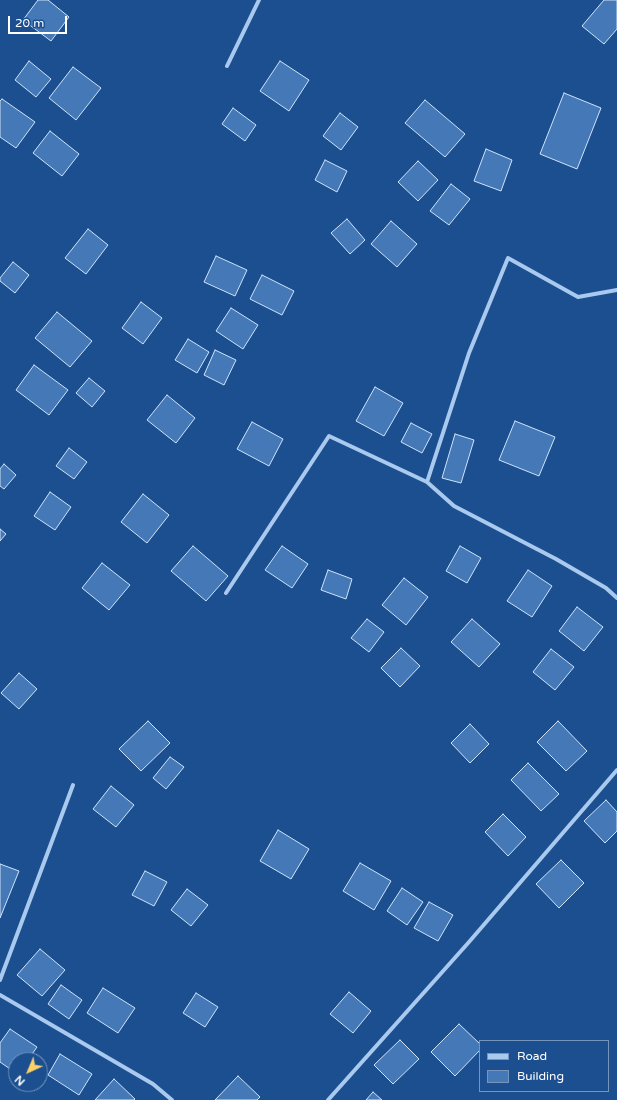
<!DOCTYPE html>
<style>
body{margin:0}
#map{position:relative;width:617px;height:1100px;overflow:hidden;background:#1b4f8f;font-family:"Varela Round",sans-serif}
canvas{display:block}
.legend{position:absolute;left:479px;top:1040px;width:130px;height:52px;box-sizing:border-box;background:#1b4f8f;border:1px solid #7695bc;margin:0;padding:5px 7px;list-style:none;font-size:12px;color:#fff}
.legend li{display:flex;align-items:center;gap:8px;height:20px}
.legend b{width:20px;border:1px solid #7695bc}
.north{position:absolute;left:8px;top:1052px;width:40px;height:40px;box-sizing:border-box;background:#1b4f8f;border:1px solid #7695bc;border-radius:50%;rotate:224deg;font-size:11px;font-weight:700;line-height:16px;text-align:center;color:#fff}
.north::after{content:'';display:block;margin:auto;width:14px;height:18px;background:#ffd166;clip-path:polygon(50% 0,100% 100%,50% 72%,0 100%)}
.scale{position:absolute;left:8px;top:16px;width:59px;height:18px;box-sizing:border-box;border:2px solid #fff;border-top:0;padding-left:5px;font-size:12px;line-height:14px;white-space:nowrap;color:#fff;-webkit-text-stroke:3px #1b4f8f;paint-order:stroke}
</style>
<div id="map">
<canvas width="617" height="1100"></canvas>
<ul class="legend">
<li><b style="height:5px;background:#a9c9ee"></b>Road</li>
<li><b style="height:11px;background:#4478b7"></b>Building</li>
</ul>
<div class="north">N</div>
<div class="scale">20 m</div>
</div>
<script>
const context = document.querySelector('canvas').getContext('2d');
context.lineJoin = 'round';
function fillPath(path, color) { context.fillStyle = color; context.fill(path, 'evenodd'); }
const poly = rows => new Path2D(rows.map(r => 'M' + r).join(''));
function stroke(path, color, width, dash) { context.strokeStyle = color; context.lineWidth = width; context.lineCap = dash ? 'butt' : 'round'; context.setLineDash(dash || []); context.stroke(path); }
const building = poly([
 [38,0,48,0,69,17,51,41,23,20,38,0],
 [604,0,617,0,617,29,604,44,582,26,604,0],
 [29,61,51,79,36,97,15,80,29,61],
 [280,61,309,80,289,111,260,91,280,61],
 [73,67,101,88,76,120,49,98,73,67],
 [564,93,601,108,577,169,540,154,564,93],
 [2,99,35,122,16,148,0,137,0,101,2,99],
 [425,100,465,134,445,157,405,123,425,100],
 [233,108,256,125,245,141,222,124,233,108],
 [340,113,358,127,341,150,323,136,340,113],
 [50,131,79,154,62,176,33,153,50,131],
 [486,149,512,160,501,191,474,181,486,149],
 [325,160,347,171,337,192,315,180,325,160],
 [418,161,438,180,418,201,398,182,418,161],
 [451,184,470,199,449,225,430,211,451,184],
 [347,219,365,240,350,254,331,233,347,219],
 [391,221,417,244,397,267,371,244,391,221],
 [88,229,108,245,86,274,65,258,88,229],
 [216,256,247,270,235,296,204,282,216,256],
 [13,262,29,275,15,293,0,281,0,278,13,262],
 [262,275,294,291,282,315,250,299,262,275],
 [141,302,162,318,143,344,122,328,141,302],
 [231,308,258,325,243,349,216,331,231,308],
 [57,312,92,341,70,367,35,338,57,312],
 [188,339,209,352,197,373,175,360,188,339],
 [215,350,236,360,224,385,204,375,215,350],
 [34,365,68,390,49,415,16,390,34,365],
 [89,378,105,391,92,407,76,393,89,378],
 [375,387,403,403,384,436,356,421,375,387],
 [167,395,195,418,176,443,147,420,167,395],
 [515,421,555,437,539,476,499,460,515,421],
 [252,422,283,439,269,466,237,449,252,422],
 [411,423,432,434,422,453,401,442,411,423],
 [455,434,474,440,461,483,442,478,455,434],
 [69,448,87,462,74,479,56,466,69,448],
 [4,464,16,475,4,489,0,486,0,469,4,464],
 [50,492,71,507,55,530,34,516,50,492],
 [143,494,169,515,147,543,121,522,143,494],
 [0,529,6,534,0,541,0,529],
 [193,546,228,576,206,601,171,571,193,546],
 [282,546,308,564,292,588,265,570,282,546],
 [460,546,481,558,467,583,446,571,460,546],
 [102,563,130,585,109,610,82,588,102,563],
 [328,570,352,579,346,599,321,590,328,570],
 [528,570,552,586,532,617,507,601,528,570],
 [404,578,428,597,406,625,382,605,404,578],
 [577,607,603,627,584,651,559,631,577,607],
 [367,619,384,632,369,652,351,638,367,619],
 [472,619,500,644,479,667,451,642,472,619],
 [401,648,420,666,400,687,381,668,401,648],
 [551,649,574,667,555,690,533,672,551,649],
 [19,673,37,689,19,709,1,693,19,673],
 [148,721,170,743,141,771,119,749,148,721],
 [558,721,587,751,566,771,537,742,558,721],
 [470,724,489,744,470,763,451,743,470,724],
 [170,757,184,767,166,789,153,778,170,757],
 [528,763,559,794,541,811,511,780,528,763],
 [111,786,134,805,116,827,93,809,111,786],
 [606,800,617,812,617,831,605,843,584,821,606,800],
 [503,814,526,837,508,856,485,832,503,814],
 [278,830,309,849,291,879,260,861,278,830],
 [561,860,584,883,559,908,536,884,561,860],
 [360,863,391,881,374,910,343,891,360,863],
 [0,864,19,871,0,918,0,864],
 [145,871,167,882,154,906,132,895,145,871],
 [402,888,423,902,407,925,387,911,402,888],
 [187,889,208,905,191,926,171,910,187,889],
 [429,902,453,915,438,941,414,928,429,902],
 [40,949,65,970,42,996,17,975,40,949],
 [61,985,82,1000,69,1019,48,1004,61,985],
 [103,988,135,1008,118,1033,87,1013,103,988],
 [349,992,371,1011,353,1033,330,1014,349,992],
 [196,993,218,1007,205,1027,183,1013,196,993],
 [459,1024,480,1044,480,1050,455,1076,431,1052,459,1024],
 [10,1029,37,1047,28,1060,16,1060,16,1073,0,1062,0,1043,10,1029],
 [400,1040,419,1059,393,1084,374,1065,400,1040],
 [60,1054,92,1074,79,1095,48,1075,60,1054],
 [238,1076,260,1097,257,1100,215,1100,238,1076],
 [114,1079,135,1099,134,1100,95,1100,114,1079],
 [373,1092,382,1100,366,1100,373,1092]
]);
const minor = poly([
 [227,66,259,0],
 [617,290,578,297,508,258,469,353,427,482,454,506,556,559,606,588,617,598],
 [226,593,329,436,427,482],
 [0,980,73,785],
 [0,995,153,1084,172,1100],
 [328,1100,469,942,617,770]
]);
fillPath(building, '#4478b7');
stroke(building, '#cfe3fa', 1);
stroke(minor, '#a9c9ee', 4);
</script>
